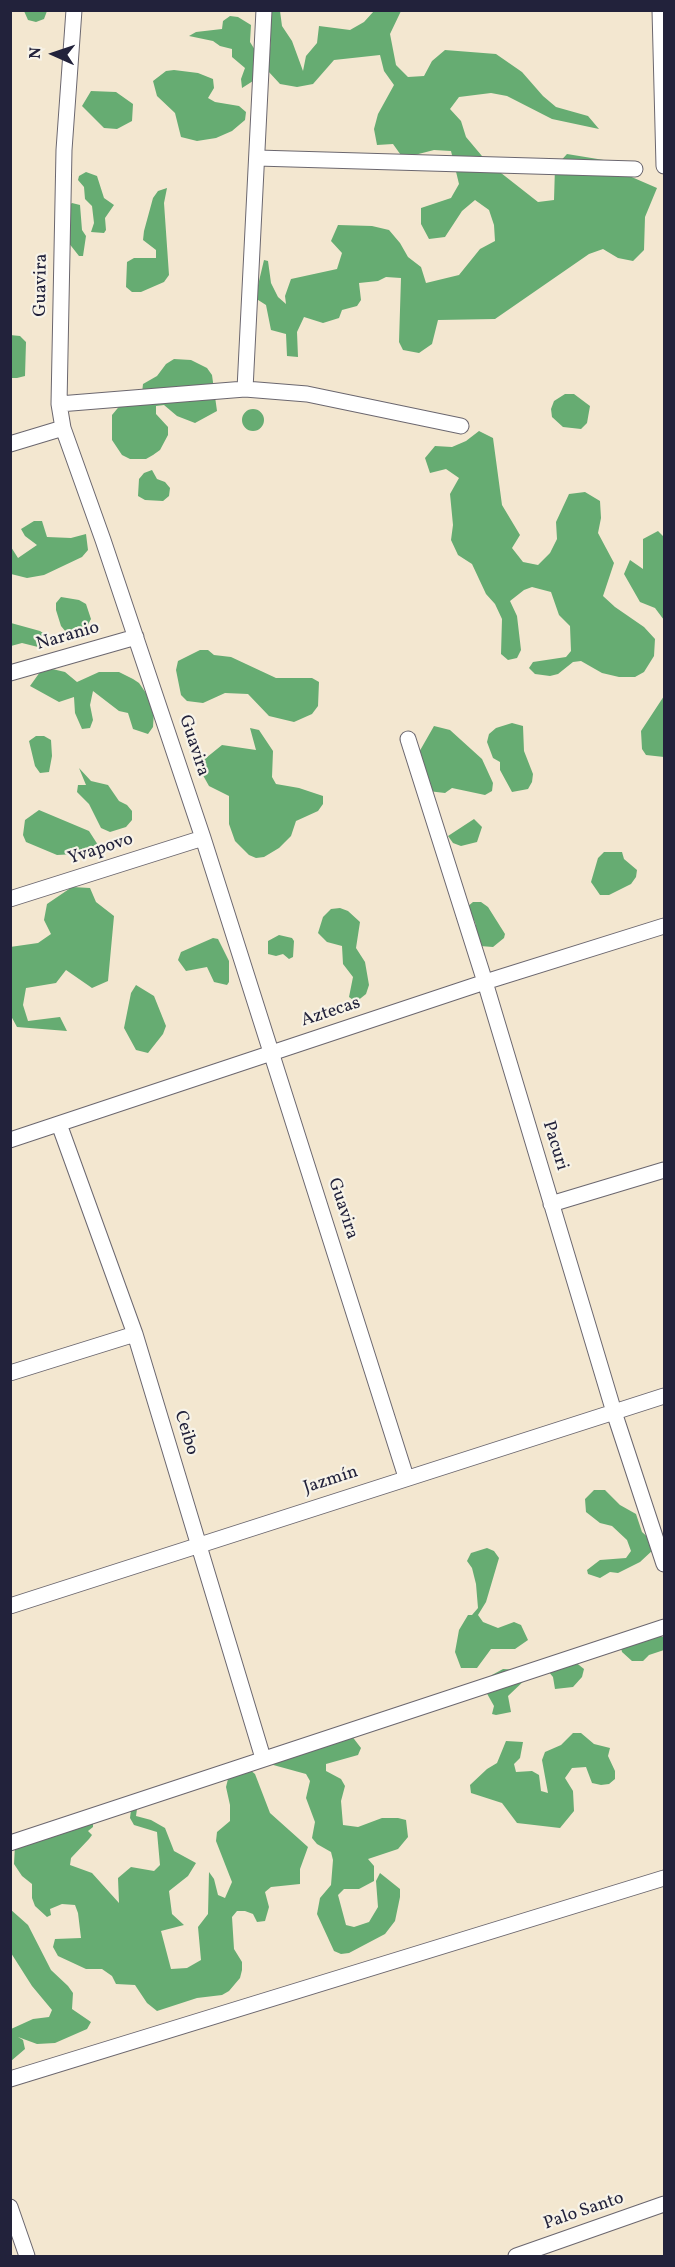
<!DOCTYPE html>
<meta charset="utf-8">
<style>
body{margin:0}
#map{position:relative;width:675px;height:2267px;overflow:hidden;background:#f3e7d0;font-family:Vollkorn,serif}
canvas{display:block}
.frame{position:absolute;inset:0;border:12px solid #22223b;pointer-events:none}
.north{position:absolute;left:24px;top:24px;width:60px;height:60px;-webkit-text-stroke:4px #f7f3e8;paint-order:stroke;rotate:273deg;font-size:16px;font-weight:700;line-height:24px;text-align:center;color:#22223b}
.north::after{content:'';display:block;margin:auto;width:21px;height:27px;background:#22223b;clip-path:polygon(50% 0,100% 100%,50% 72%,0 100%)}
</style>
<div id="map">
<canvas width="675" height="2267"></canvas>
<div class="frame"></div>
<div class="north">N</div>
</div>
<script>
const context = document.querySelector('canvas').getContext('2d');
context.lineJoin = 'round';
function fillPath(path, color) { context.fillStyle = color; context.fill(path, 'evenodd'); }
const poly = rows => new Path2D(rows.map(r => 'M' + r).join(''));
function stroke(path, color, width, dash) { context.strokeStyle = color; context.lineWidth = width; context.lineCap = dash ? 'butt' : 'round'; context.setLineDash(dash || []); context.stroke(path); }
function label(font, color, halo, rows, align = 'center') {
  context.font = font + ' Vollkorn,serif'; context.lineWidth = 4.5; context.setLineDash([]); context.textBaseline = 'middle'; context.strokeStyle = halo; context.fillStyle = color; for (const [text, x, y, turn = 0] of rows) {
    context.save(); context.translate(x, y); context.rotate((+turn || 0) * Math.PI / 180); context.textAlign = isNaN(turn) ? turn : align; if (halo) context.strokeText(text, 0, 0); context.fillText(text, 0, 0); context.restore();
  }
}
const forest = poly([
 [24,11,47,11,44,19,36,22,28,20],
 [268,11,280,11,282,26,292,41,303,71,306,56,317,43,319,26,350,30,364,22,374,11,401,11,390,34,396,65,408,77,424,76,432,61,445,50,496,54,522,72,543,96,556,107,588,116,599,129,552,119,507,96,491,93,459,97,450,109,461,121,466,137,487,162,538,202,554,200,555,167,567,154,616,162,627,175,657,188,645,217,644,250,633,261,618,258,603,249,589,254,495,319,438,320,432,344,419,353,403,350,399,342,401,278,386,277,378,281,359,283,361,300,357,306,342,310,339,318,323,323,304,317,297,332,298,357,287,356,286,334,271,330,266,305,255,298,264,260,268,261,271,283,278,297,286,304,285,296,291,279,337,269,342,253,331,241,338,225,372,226,389,230,400,243,408,257,421,267,426,283,459,275,480,249,495,241,494,225,489,210,475,200,462,211,445,237,429,239,421,224,421,208,451,198,459,184,451,151,434,150,403,158,393,144,377,145,374,129,378,114,394,85,384,71,380,55,334,60,313,84,297,87,280,84,268,71,271,38],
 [230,16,238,17,251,25,250,42,255,50,253,81,242,88,241,79,245,68,232,57,232,49,220,46,213,41,189,36,196,32,222,29,223,21],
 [174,70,198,73,213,79,214,88,208,98,215,102,239,106,246,112,245,120,232,131,216,138,197,141,181,137,175,113,157,96,153,81,166,71],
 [91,91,116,92,133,104,132,121,117,129,104,128,82,106],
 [86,172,97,176,104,198,114,205,105,218,106,230,104,233,91,232,94,223,92,206,85,199,84,187,78,180,79,176],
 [167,188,164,203,169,275,164,282,141,292,132,292,126,287,127,262,134,258,156,258,156,250,143,240,144,231,153,198,158,191],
 [72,203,80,205,82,230,86,236,83,256,79,256,68,242,67,235,70,226,68,206],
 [10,335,20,336,26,342,25,376,17,378,11,378],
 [174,359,191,360,207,368,212,375,217,411,195,423,177,416,164,405,156,406,156,414,168,427,168,435,160,450,153,455,146,459,130,459,122,455,112,440,112,415,122,403,142,393,143,384,157,376,166,364],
 [565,394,574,394,590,406,587,423,581,429,563,427,552,417,551,409,554,401],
 '242 420a11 11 0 1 1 22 0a11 11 0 1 1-22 0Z',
 [479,431,493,438,502,505,520,535,512,548,523,562,538,565,550,553,557,539,556,522,569,494,585,492,600,501,601,518,598,533,614,563,603,596,615,607,644,627,655,639,654,656,644,672,635,677,619,677,602,673,581,661,573,662,558,674,550,676,535,674,529,668,533,662,566,657,571,651,570,626,559,615,551,592,532,587,524,590,510,601,517,616,521,650,517,658,508,660,501,654,502,619,495,604,486,594,472,564,458,555,451,540,453,525,450,494,459,478,446,469,430,473,425,458,435,446,452,447,466,441],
 [152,470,157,479,165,482,170,488,169,496,163,501,145,500,138,496,139,479,144,473],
 [34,521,42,521,47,537,71,538,86,534,88,550,82,557,44,575,27,578,11,574,11,547,18,558,37,545,25,536,21,529],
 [658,531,664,537,664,620,655,608,640,602,624,574,630,560,643,569,643,539],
 [61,597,79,600,86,604,91,619,83,634,66,632,61,626,56,610,56,603],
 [11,623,40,631,46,635,45,643,38,647,22,643,11,646],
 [200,650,208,650,214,655,231,657,276,678,312,678,319,682,318,706,312,714,294,722,269,716,248,694,225,693,203,703,187,701,181,695,176,670,178,661],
 [48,668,65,672,77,682,99,672,119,672,133,679,139,683,148,696,154,711,153,727,148,734,133,729,128,713,119,711,93,691,90,705,93,720,90,728,82,729,75,713,74,697,59,702,30,686,40,672],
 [664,696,664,757,646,755,642,749,641,731],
 [512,723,523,726,524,751,533,774,532,782,528,789,512,792,500,770,500,762,493,758,487,742,489,734,496,728],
 [434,726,450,730,482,759,493,783,492,791,485,795,452,788,445,793,428,791,418,754],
 [250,728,259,730,273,751,272,777,276,784,299,788,323,796,323,804,318,811,296,821,291,836,279,848,264,857,256,858,249,855,235,841,229,824,229,796,209,786,200,770,201,762,222,745,256,750],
 [36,736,44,736,51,740,52,756,49,772,40,773,35,766,29,741],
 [79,768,91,781,108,785,119,801,127,805,132,811,132,820,126,827,110,832,101,828,89,804,77,792,78,785,86,785],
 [39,810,89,831,98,845,94,853,57,855,26,842,23,835,25,820],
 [474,819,482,827,477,842,461,846,453,843,448,836],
 [604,852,622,852,624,859,637,870,636,877,631,884,609,895,600,895,591,882,598,858],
 [72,887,90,888,96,902,114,916,108,981,92,988,66,970,56,983,26,988,23,1005,28,1021,60,1017,67,1031,17,1027,11,1016,10,947,38,943,51,934,44,920,47,904],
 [473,902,481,902,488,907,505,934,504,938,493,947,480,946,475,922,467,907],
 [340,908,348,911,360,922,356,948,365,962,369,985,366,994,356,1002,349,997,353,977,343,964,342,946,327,942,318,933,323,917,331,909],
 [279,935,292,938,294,941,293,957,289,959,283,954,276,956,268,954,268,941],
 [213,938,218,939,229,961,229,982,227,985,214,982,207,967,186,971,178,960,181,952],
 [136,985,154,996,166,1026,163,1034,148,1053,136,1050,124,1028,131,993],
 [594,1490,605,1490,620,1505,636,1514,642,1532,652,1541,654,1549,640,1562,618,1573,610,1572,600,1578,588,1574,587,1570,600,1560,626,1558,631,1551,627,1540,612,1526,600,1523,586,1512,585,1499],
 [487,1548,494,1551,499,1558,486,1602,478,1615,483,1622,498,1628,514,1622,521,1625,528,1640,515,1649,491,1649,477,1668,461,1668,455,1652,459,1630,468,1615,472,1615,478,1608,476,1584,472,1568,467,1561,471,1553],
 [654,1635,664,1637,664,1650,649,1655,643,1661,632,1661,622,1652,621,1648],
 [574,1661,584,1669,582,1677,573,1687,555,1689,553,1677,548,1671],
 [503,1669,520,1670,529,1676,508,1696,511,1712,496,1715,492,1714,494,1706,485,1690,492,1675],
 [573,1733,581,1733,594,1744,610,1748,608,1756,615,1771,615,1779,609,1784,601,1785,592,1783,586,1767,572,1768,565,1778,573,1791,574,1811,560,1828,517,1823,502,1803,471,1793,470,1785,487,1769,497,1763,506,1741,523,1742,520,1758,514,1764,516,1772,532,1771,539,1775,541,1791,548,1793,542,1760,545,1752,561,1745],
 [351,1735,361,1748,358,1755,326,1764,326,1771,341,1779,345,1786,341,1801,343,1825,358,1827,382,1818,398,1818,406,1820,408,1837,398,1849,368,1859,374,1866,374,1881,359,1889,344,1889,338,1895,346,1925,354,1927,369,1922,378,1907,376,1881,380,1873,400,1889,400,1897,395,1921,385,1934,349,1953,341,1954,334,1951,317,1914,320,1898,331,1885,333,1860,331,1852,317,1844,312,1838,315,1822,306,1798,310,1781,306,1774,266,1763],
 [241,1768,249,1769,255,1774,270,1813,308,1847,300,1869,300,1884,271,1887,265,1892,269,1907,265,1921,257,1922,253,1914,245,1911,237,1911,232,1917,234,1949,242,1962,242,1970,240,1978,229,1991,222,1995,197,1998,157,2011,147,2003,135,1985,116,1984,112,1976,102,1969,86,1969,58,1956,53,1947,55,1939,81,1938,78,1913,75,1905,62,1904,50,1909,51,1915,47,1917,35,1906,32,1898,32,1884,22,1876,14,1864,15,1845,93,1823,93,1827,88,1831,92,1835,89,1839,71,1858,70,1865,92,1873,119,1903,118,1878,131,1867,154,1871,160,1865,157,1832,134,1825,130,1818,131,1810,137,1809,136,1816,151,1820,165,1828,174,1851,196,1863,188,1876,169,1891,172,1914,184,1925,161,1931,171,1969,187,1968,201,1960,198,1927,208,1914,209,1872,214,1879,218,1895,225,1898,232,1882,216,1841,217,1832,230,1821,230,1805,226,1787,228,1779],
 [10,1909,28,1925,51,1970,68,1986,73,1993,72,2009,91,2022,87,2029,55,2043,37,2044,18,2037,23,2040,25,2049,11,2061,11,2029,33,2019,49,2017,52,2010,32,1986,11,1953]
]);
const minor = poly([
 [74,10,64,150,59,404,63,428,103,540,203,838,406,1477],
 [660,10,664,166],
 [257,158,635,169],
 [245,389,264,10],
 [59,404,245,389,307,394,461,426],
 [10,444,63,428],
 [10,673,136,637],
 [408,739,485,982,614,1412,664,1564],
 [10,899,203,838],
 [59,1124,135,1334,263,1758],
 [10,1140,485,982,664,926],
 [551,1204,664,1170],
 [10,1373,135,1334],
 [10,1606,664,1396],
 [10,1843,664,1627],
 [10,2079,664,1878],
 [10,2207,27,2256],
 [516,2256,664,2204]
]);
const streetNames = [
 ["Guavira",42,285,-89],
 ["Naranio",68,637,-16],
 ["Guavira",193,746,72],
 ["Yvapovo",101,850,-18],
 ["Aztecas",331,1013,-18],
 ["Pacuri",554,1146,73],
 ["Guavira",342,1209,72],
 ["Ceibo",185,1433,73],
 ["Jazmín",331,1481,-18],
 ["Palo Santo",584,2212,-19]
];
fillPath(forest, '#66ac72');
stroke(minor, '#6b676f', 17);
stroke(minor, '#fff', 15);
label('18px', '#22223b', '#f7f3e8', streetNames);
</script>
